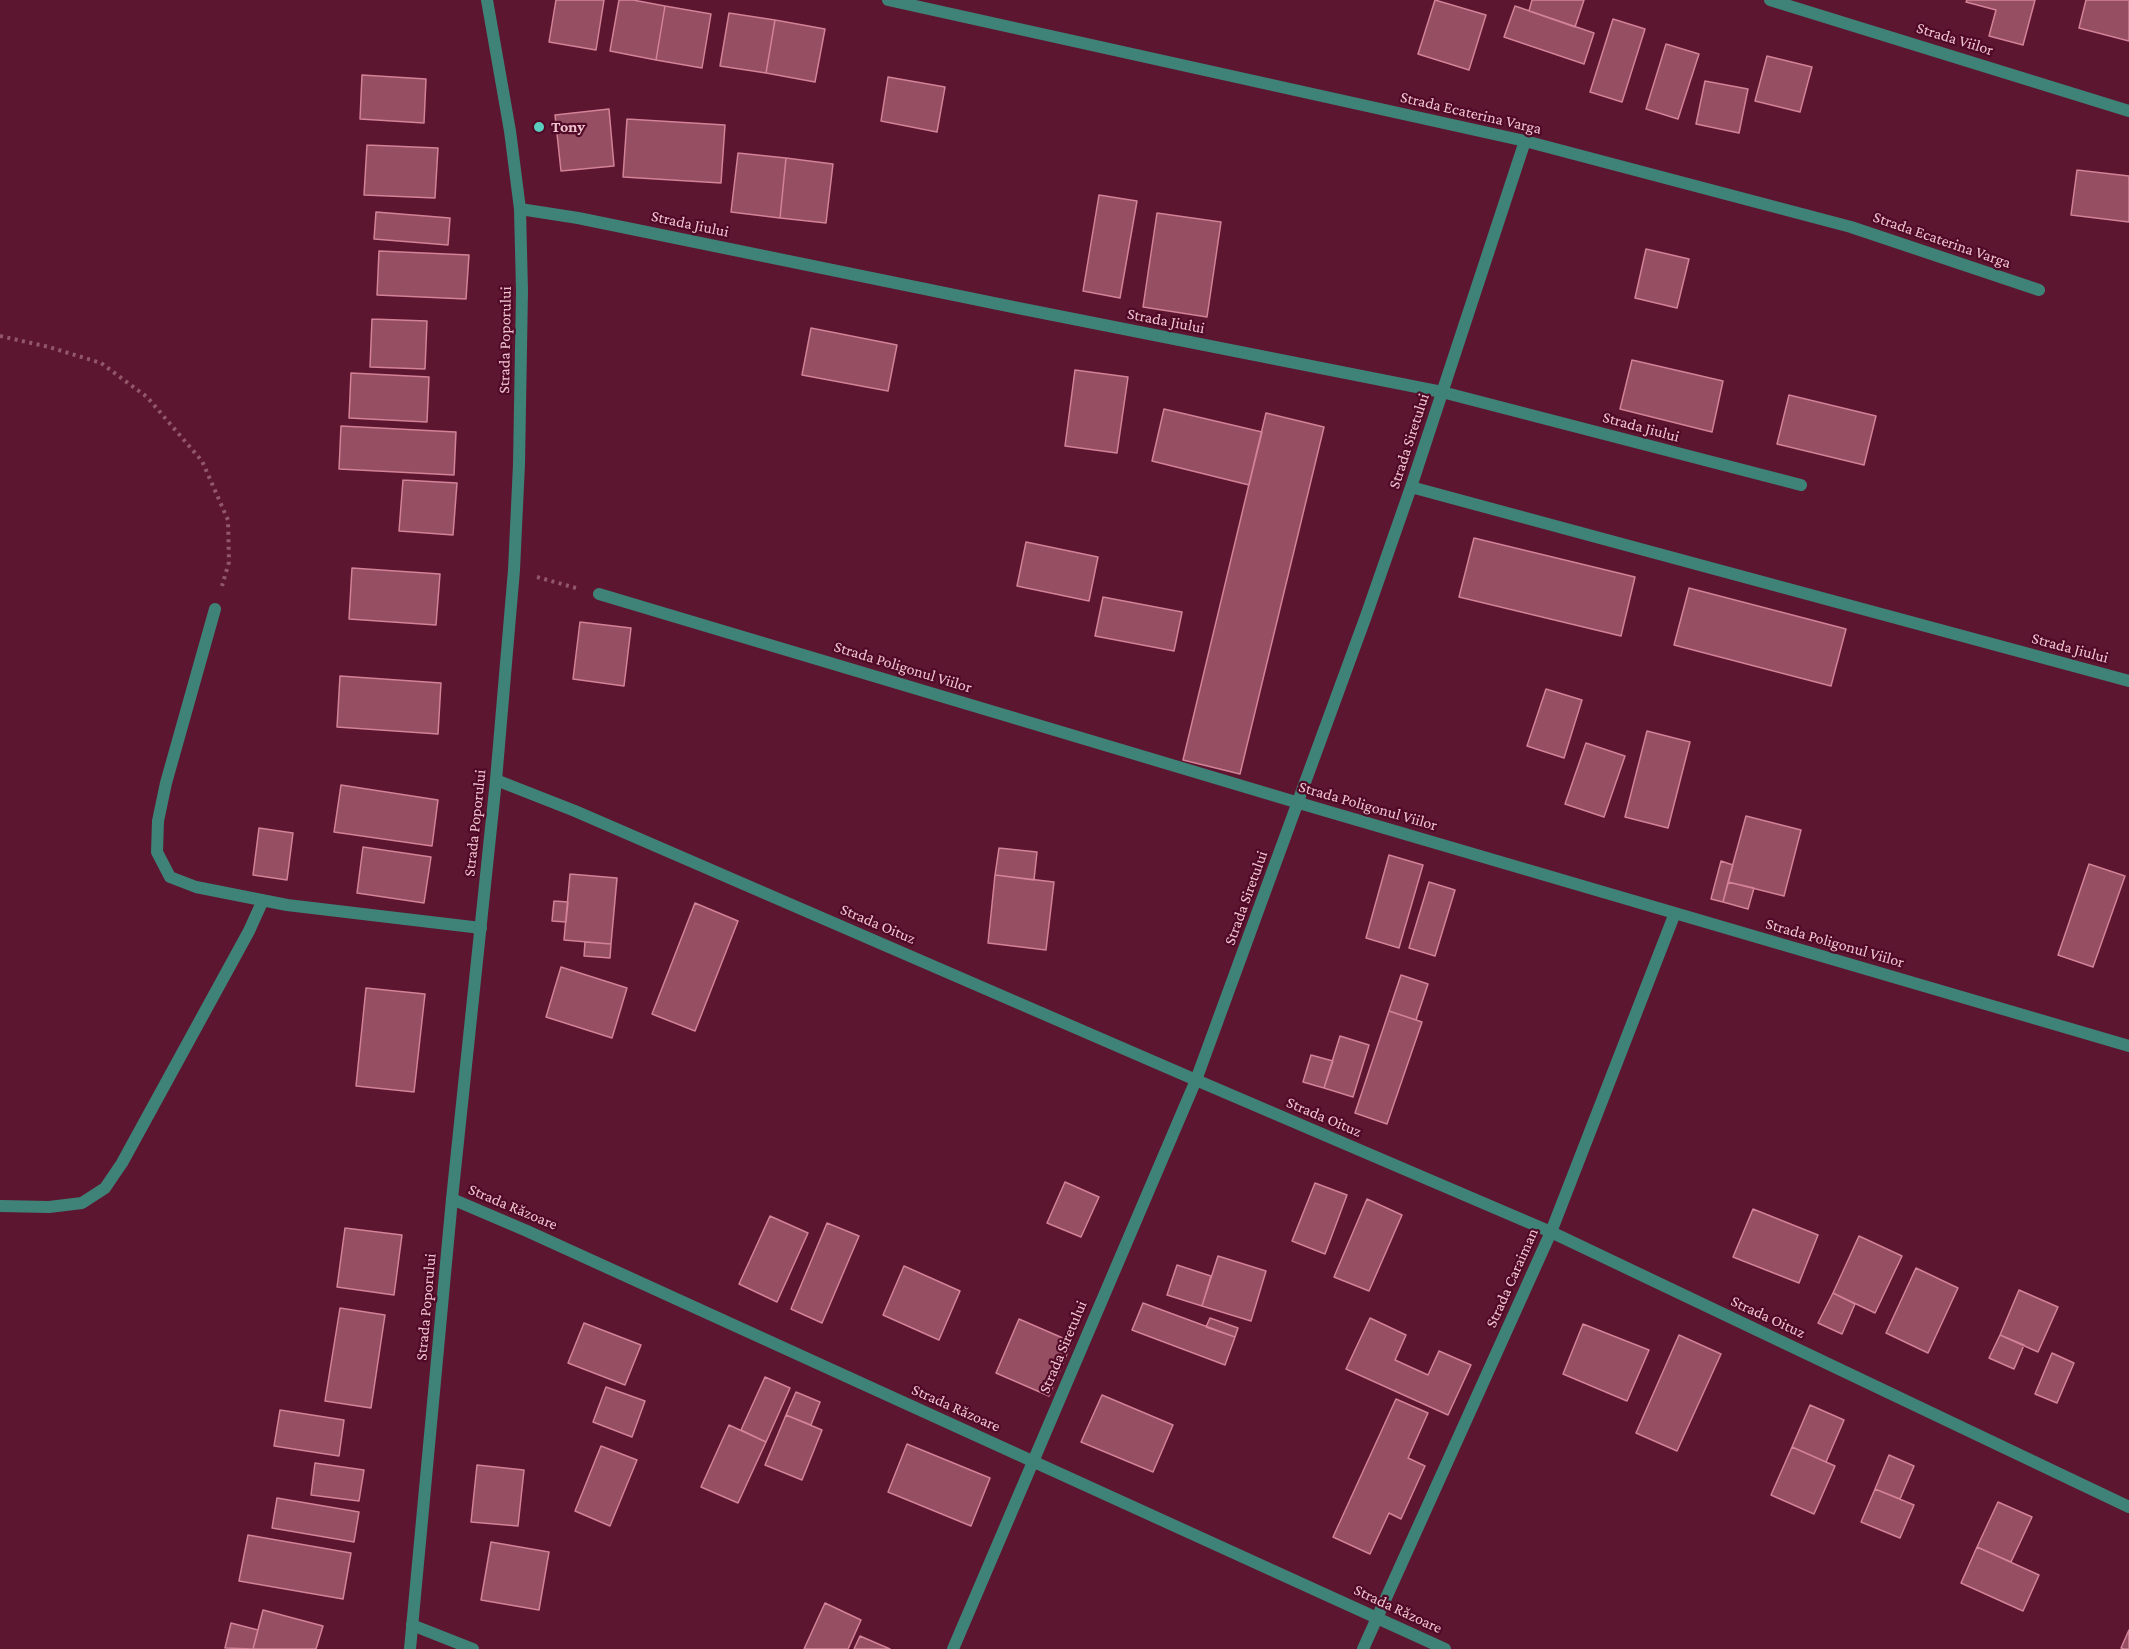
<!DOCTYPE html>
<meta charset="utf-8">
<style>
body{margin:0}
canvas{display:block;background:#5c162f}
</style>
<canvas width="2129" height="1649"></canvas>
<script>
const context = document.querySelector('canvas').getContext('2d');
context.lineJoin = 'round';
function fillPath(path, color) { context.fillStyle = color; context.fill(path, 'evenodd'); }
const poly = rows => new Path2D(rows.map(r => 'M' + r).join(''));
function stroke(path, color, width, dash) { context.strokeStyle = color; context.lineWidth = width; context.lineCap = dash ? 'butt' : 'round'; context.setLineDash(dash || []); context.stroke(path); }
function label(font, color, halo, rows, align = 'center') {
  context.font = font + ' "Crimson Pro",serif'; context.lineWidth = 4.5; context.setLineDash([]); context.textBaseline = 'middle'; context.strokeStyle = halo; context.fillStyle = color; for (const [text, x, y, turn = 0] of rows) {
    context.save(); context.translate(x, y); context.rotate((+turn || 0) * Math.PI / 180); context.textAlign = isNaN(turn) ? turn : align; if (halo) context.strokeText(text, 0, 0); context.fillText(text, 0, 0); context.restore();
  }
}
const building = poly([
 [556,0,604,0,596,50,549,42,556,0],
 [619,0,633,0,665,6,656,60,610,51,619,0],
 [1435,0,1486,15,1469,70,1418,54,1435,0],
 [1532,0,1584,0,1575,27,1529,11,1532,0],
 [1967,0,2035,0,2023,45,1989,36,1996,10,1966,2,1967,0],
 [2086,0,2129,0,2129,41,2079,28,2086,0],
 [665,6,711,14,702,68,656,60,665,6],
 [1515,6,1594,33,1584,64,1504,37,1515,6],
 [729,13,775,20,766,73,720,66,729,13],
 [1613,19,1645,29,1622,102,1590,92,1613,19],
 [775,20,825,29,815,82,766,73,775,20],
 [1666,44,1699,54,1678,119,1646,109,1666,44],
 [1767,56,1812,67,1800,112,1755,101,1767,56],
 [362,75,426,79,424,123,360,119,362,75],
 [888,77,945,87,937,132,881,121,888,77],
 [1705,81,1748,89,1739,133,1696,124,1705,81],
 [609,109,614,166,561,171,555,115,609,109],
 [627,119,725,125,721,183,623,177,627,119],
 [367,145,438,148,435,198,364,195,367,145],
 [738,153,786,158,780,218,731,212,738,153],
 [786,158,833,164,826,223,780,218,786,158],
 [2077,170,2129,176,2129,222,2071,215,2077,170],
 [1099,195,1137,201,1120,298,1083,291,1099,195],
 [376,212,450,218,448,245,374,239,376,212],
 [1157,213,1221,222,1207,317,1143,307,1157,213],
 [1646,249,1689,259,1677,308,1635,298,1646,249],
 [379,251,469,255,466,299,377,295,379,251],
 [372,319,427,321,425,369,370,367,372,319],
 [811,328,897,345,888,391,802,375,811,328],
 [1632,360,1723,381,1712,432,1620,409,1632,360],
 [1075,370,1128,377,1117,453,1065,446,1075,370],
 [351,373,429,377,427,422,349,418,351,373],
 [1789,395,1876,416,1864,465,1777,444,1789,395],
 [1164,409,1262,432,1249,485,1152,461,1164,409],
 [1266,413,1324,427,1240,774,1183,760,1266,413],
 [341,426,456,432,454,475,339,469,341,426],
 [403,480,457,483,453,535,399,531,403,480],
 [1474,538,1635,577,1621,636,1459,597,1474,538],
 [1026,542,1098,557,1089,601,1017,586,1026,542],
 [352,568,440,574,436,625,349,619,352,568],
 [1689,588,1846,629,1831,686,1674,645,1689,588],
 [1103,597,1182,612,1174,651,1095,636,1103,597],
 [580,622,631,628,624,686,573,679,580,622],
 [340,676,441,683,438,734,337,727,340,676],
 [1546,689,1582,700,1564,758,1527,746,1546,689],
 [1647,731,1690,742,1668,828,1625,817,1647,731],
 [1586,743,1625,756,1604,817,1565,804,1586,743],
 [341,785,438,800,432,846,334,832,341,785],
 [1746,816,1801,830,1784,896,1728,882,1746,816],
 [259,828,293,833,287,880,253,875,259,828],
 [363,847,431,857,424,903,357,893,363,847],
 [999,848,1037,852,1034,880,995,875,999,848],
 [1389,855,1423,865,1399,948,1366,938,1389,855],
 [1721,861,1733,865,1723,902,1711,899,1721,861],
 [2089,864,2125,876,2093,967,2058,955,2089,864],
 [570,874,617,878,611,944,564,940,570,874],
 [995,875,1054,882,1046,950,988,943,995,875],
 [1429,882,1455,890,1435,956,1409,948,1429,882],
 [1728,882,1754,888,1748,909,1723,902,1728,882],
 [554,901,568,902,566,922,552,921,554,901],
 [695,903,738,921,695,1031,652,1014,695,903],
 [585,942,611,944,610,958,584,956,585,942],
 [561,967,627,988,612,1038,546,1017,561,967],
 [1401,975,1428,984,1416,1020,1389,1011,1401,975],
 [366,988,425,994,414,1092,356,1086,366,988],
 [1389,1011,1422,1022,1387,1124,1355,1113,1389,1011],
 [1340,1036,1369,1045,1353,1097,1324,1088,1340,1036],
 [1311,1055,1333,1061,1324,1088,1303,1082,1311,1055],
 [1065,1182,1099,1197,1081,1237,1047,1223,1065,1182],
 [1315,1183,1347,1195,1325,1254,1292,1241,1315,1183],
 [1367,1199,1402,1215,1369,1291,1334,1277,1367,1199],
 [1753,1209,1818,1235,1799,1283,1733,1257,1753,1209],
 [770,1216,808,1233,777,1302,739,1284,770,1216],
 [827,1223,859,1236,822,1323,791,1309,827,1223],
 [345,1228,402,1235,394,1295,337,1287,345,1228],
 [1859,1236,1902,1256,1875,1313,1833,1293,1859,1236],
 [1218,1256,1266,1271,1251,1321,1202,1306,1218,1256],
 [1177,1265,1211,1276,1202,1306,1167,1295,1177,1265],
 [904,1266,960,1291,939,1340,883,1315,904,1266],
 [1916,1268,1958,1288,1928,1353,1886,1333,1916,1268],
 [2019,1290,2058,1307,2038,1352,2000,1335,2019,1290],
 [1833,1293,1855,1304,1842,1334,1818,1323,1833,1293],
 [1143,1303,1235,1337,1225,1365,1132,1330,1143,1303],
 [340,1308,385,1315,371,1408,325,1401,340,1308],
 [1210,1318,1238,1328,1235,1337,1206,1327,1210,1318],
 [1370,1318,1406,1335,1395,1360,1428,1375,1439,1351,1471,1365,1448,1415,1346,1369,1370,1318],
 [1019,1319,1072,1342,1049,1396,996,1373,1019,1319],
 [584,1323,641,1345,625,1385,568,1363,584,1323],
 [1583,1324,1649,1350,1627,1401,1563,1374,1583,1324],
 [1679,1335,1721,1354,1677,1451,1636,1433,1679,1335],
 [2000,1335,2024,1345,2014,1369,1989,1358,2000,1335],
 [2052,1353,2074,1363,2057,1403,2035,1394,2052,1353],
 [765,1377,790,1388,766,1442,741,1430,765,1377],
 [606,1387,645,1401,632,1437,593,1422,606,1387],
 [796,1392,820,1402,811,1425,786,1415,796,1392],
 [1102,1395,1173,1425,1153,1472,1081,1442,1102,1395],
 [1396,1399,1428,1413,1408,1458,1425,1466,1401,1519,1389,1513,1370,1554,1333,1537,1396,1399],
 [1810,1405,1844,1420,1826,1462,1792,1447,1810,1405],
 [280,1410,344,1420,339,1456,274,1446,280,1410],
 [786,1415,822,1430,802,1480,765,1465,786,1415],
 [729,1425,766,1442,738,1503,701,1487,729,1425],
 [907,1444,990,1478,971,1526,888,1492,907,1444],
 [601,1446,637,1460,610,1526,575,1511,601,1446],
 [1792,1447,1835,1466,1814,1514,1771,1495,1792,1447],
 [1889,1455,1914,1466,1900,1499,1875,1489,1889,1455],
 [315,1463,364,1470,359,1501,311,1495,315,1463],
 [477,1465,524,1470,518,1526,471,1522,477,1465],
 [1875,1489,1914,1505,1900,1538,1861,1522,1875,1489],
 [277,1498,359,1512,354,1542,272,1528,277,1498],
 [1998,1502,2032,1517,2011,1562,1977,1547,1998,1502],
 [248,1535,351,1553,343,1599,239,1581,248,1535],
 [491,1542,549,1552,539,1610,481,1600,491,1542],
 [1977,1547,2039,1575,2023,1611,1961,1583,1977,1547],
 [825,1603,861,1620,848,1649,804,1649,825,1603],
 [263,1610,323,1626,316,1649,253,1649,263,1610],
 [231,1623,258,1630,253,1649,225,1648,231,1623],
 [2129,1630,2129,1649,2124,1649,2121,1648,2129,1630],
 [860,1636,890,1649,854,1649,860,1636]
]);
const path = poly([
 [0,336,49,347,101,363,147,397,202,461,228,520,229,562,222,586],
 [537,577,576,588]
]);
const service = poly([
 [215,609,166,783,158,821,157,852,170,877,196,887,287,905,481,928],
 [0,1206,49,1207,82,1203,105,1188,122,1163,249,931,263,900]
]);
const minor = poly([
 [888,0,1525,141,1851,227,2039,290],
 [1770,0,2129,111],
 [520,209,578,218,1013,307,1442,392,1801,485],
 [1411,487,2129,681],
 [599,594,1299,803,2129,1046],
 [496,780,575,811,1196,1080,1551,1232,2129,1507],
 [452,1199,527,1231,1445,1649],
 [412,1625,473,1649],
 [953,1649,1196,1080,1366,616,1411,487,1525,141],
 [1363,1649,1551,1232,1675,913]
]);
const tertiary = poly([
 [410,1649,452,1199,496,780,514,570,519,464,522,291,520,209,510,131,487,0]
]);
const markers = [
 [539,127,6,"#5acebe"]
];
const streetNames = [
 ["Strada Viilor",1955,39,17],
 ["Strada Ecaterina Varga",1471,113,13],
 ["Strada Jiului",690,224,12],
 ["Strada Ecaterina Varga",1942,240,19],
 ["Strada Jiului",1166,321,11],
 ["Strada Poporului",505,340,-89],
 ["Strada Jiului",1641,427,15],
 ["Strada Siretului",1409,441,-72],
 ["Strada Jiului",2070,648,15],
 ["Strada Poligonul Viilor",903,667,17],
 ["Strada Poligonul Viilor",1368,806,16],
 ["Strada Poporului",475,823,-84],
 ["Strada Siretului",1246,898,-70],
 ["Strada Oituz",878,924,23],
 ["Strada Poligonul Viilor",1835,943,16],
 ["Strada Oituz",1324,1117,23],
 ["Strada Răzoare",513,1207,23],
 ["Strada Caraiman",1512,1278,-66],
 ["Strada Poporului",426,1307,-85],
 ["Strada Oituz",1768,1317,25],
 ["Strada Siretului",1063,1347,-67],
 ["Strada Răzoare",956,1408,24],
 ["Strada Răzoare",1398,1609,25]
];
const poiNames = [
 ["Tony",551,127]
];
fillPath(building, '#954e62');
stroke(building, '#d38297', 1.5);
stroke(path, '#93576a', 4, [3, 4.5]);
stroke(service, '#3e8278', 12);
stroke(minor, '#3e8278', 12);
stroke(tertiary, '#3e8278', 12);
for (const [x, y, r, color] of markers) { const dot = new Path2D(); dot.arc(x, y, r, 0, 2 * Math.PI); context.fillStyle = color; context.fill(dot); stroke(dot, '#500926', 2); }
label('16px', '#f0c4ce', '#500926', streetNames);
label('bold 16px', '#f0c4ce', '#500926', poiNames, 'left');
</script>
